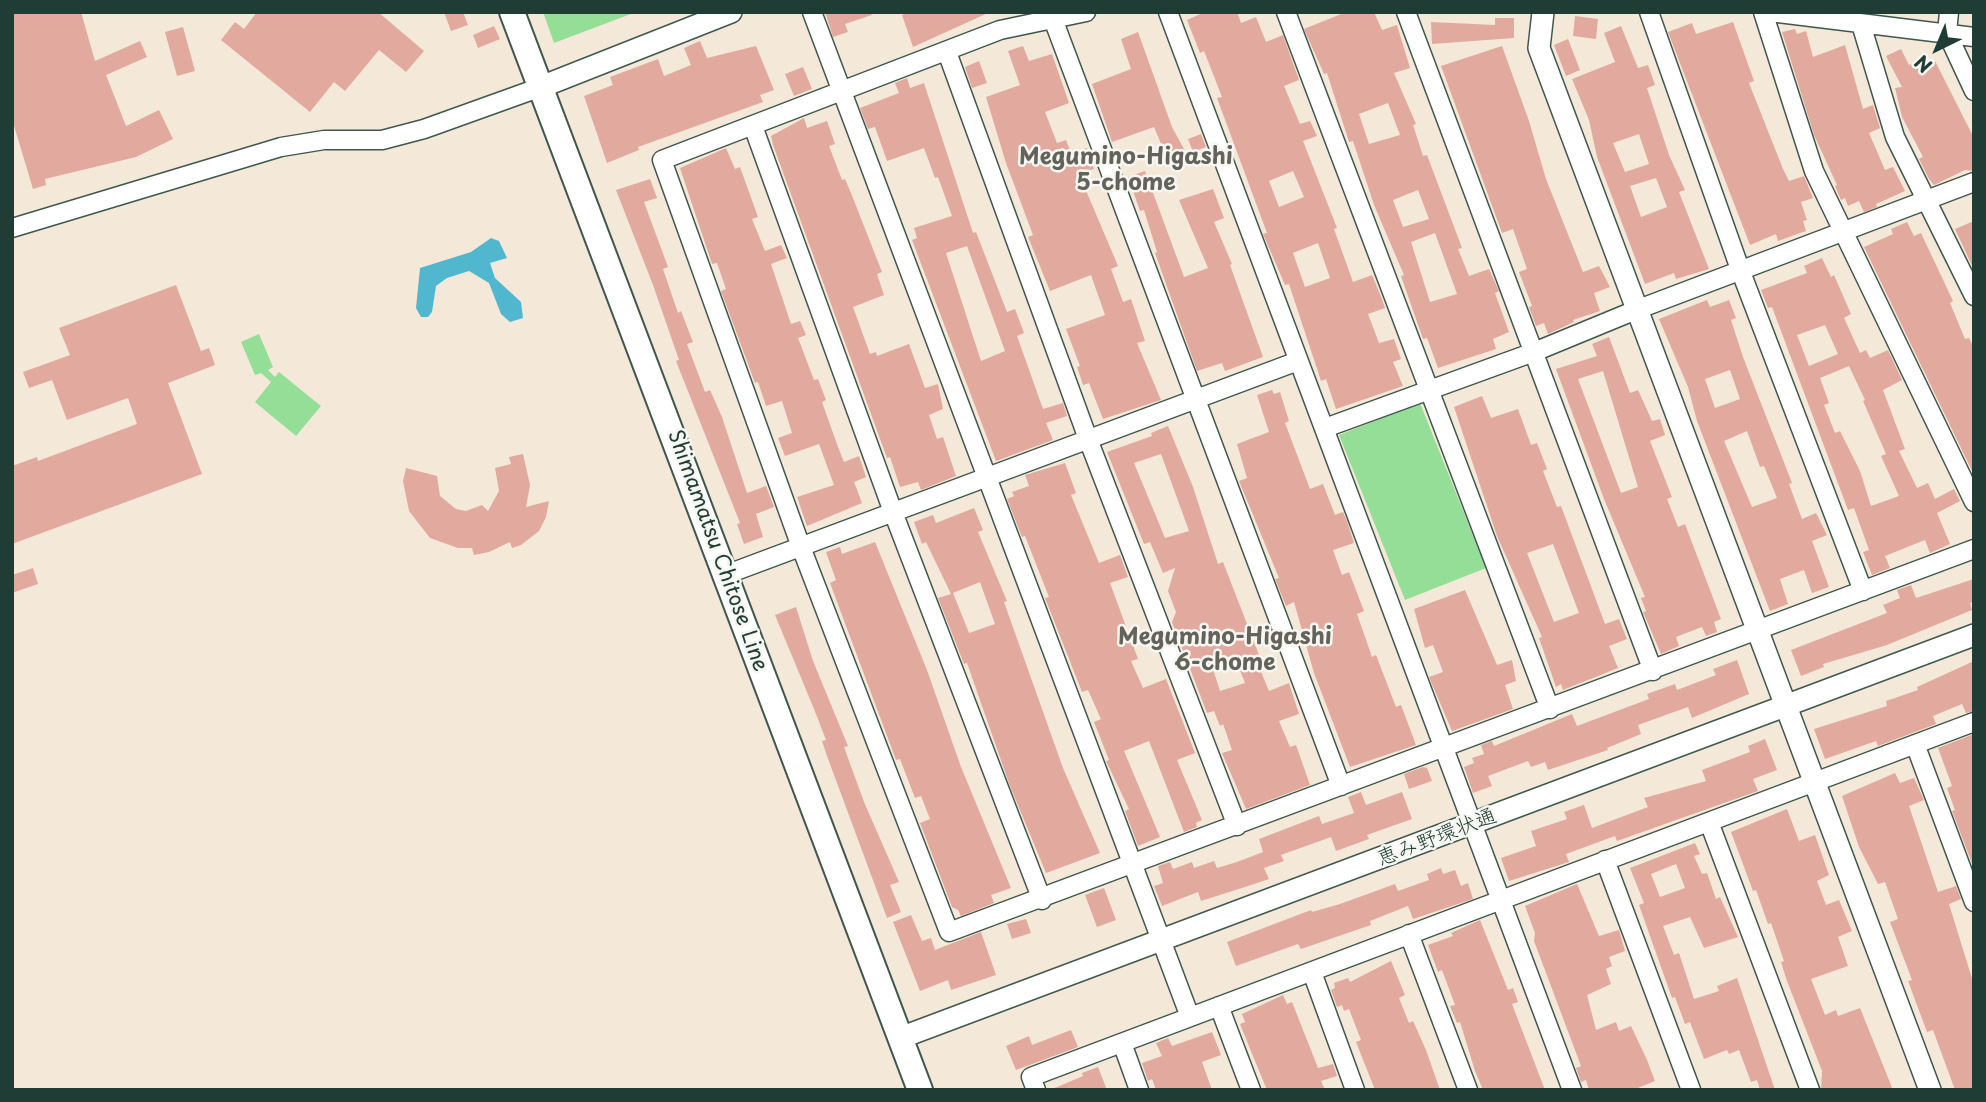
<!DOCTYPE html>
<meta charset="utf-8">
<style>
body{margin:0}
#map{position:relative;width:1986px;height:1102px;overflow:hidden;background:#f4e9d8;font-family:"Playpen Sans",sans-serif}
canvas{display:block}
.frame{position:absolute;inset:0;border:14px solid #1f3d34;pointer-events:none}
.north{position:absolute;left:1902px;top:14px;width:70px;height:70px;-webkit-text-stroke:5px #f6f6f2;paint-order:stroke;rotate:223deg;font-size:19px;font-weight:700;line-height:28px;text-align:center;color:#1f3d34}
.north::after{content:'';display:block;margin:auto;width:24px;height:32px;background:#1f3d34;clip-path:polygon(50% 0,100% 100%,50% 72%,0 100%)}
</style>
<div id="map">
<canvas width="1986" height="1102"></canvas>
<div class="frame"></div>
<div class="north">N</div>
</div>
<script>
const context = document.querySelector('canvas').getContext('2d');
context.lineJoin = 'round';
function fillPath(path, color) { context.fillStyle = color; context.fill(path, 'evenodd'); }
const poly = rows => new Path2D(rows.map(r => 'M' + r).join(''));
function stroke(path, color, width, dash) { context.strokeStyle = color; context.lineWidth = width; context.lineCap = dash ? 'butt' : 'round'; context.setLineDash(dash || []); context.stroke(path); }
function label(font, color, halo, rows, align = 'center') {
  context.font = font + ' "Playpen Sans","Klee One",sans-serif'; context.lineWidth = 5; context.setLineDash([]); context.textBaseline = 'middle'; context.strokeStyle = halo; context.fillStyle = color; for (const [text, x, y, turn = 0] of rows) {
    context.save(); context.translate(x, y); context.rotate((+turn || 0) * Math.PI / 180); context.textAlign = isNaN(turn) ? turn : align; if (halo) context.strokeText(text, 0, 0); context.fillText(text, 0, 0); context.restore();
  }
}
const green = poly([
 [543,12,636,12,554,43],
 [259,334,273,367,268,370,275,377,279,372,321,406,296,436,255,402,271,382,261,373,255,375,241,342],
 [1420,403,1486,568,1405,600,1339,435]
]);
const water = poly([
 [491,238,499,241,507,258,490,263,495,278,521,302,523,318,510,322,501,314,489,283,469,271,447,278,436,286,432,312,428,317,421,317,416,308,420,268,471,252]
]);
const building = poly([
 [12,12,81,12,95,61,140,41,147,57,106,75,126,126,159,110,173,139,136,157,45,179,46,185,33,189,12,119],
 [257,12,378,12,424,51,406,72,379,50,345,91,334,82,310,112,221,40,235,22,244,29],
 [444,12,463,12,468,25,451,31],
 [825,12,871,12,872,15,845,24,848,32,833,37],
 [909,12,988,12,988,13,913,47,902,15],
 [1205,12,1237,12,1241,23,1256,17,1266,42,1283,35,1299,80,1284,86,1300,124,1310,121,1317,136,1303,141,1337,228,1334,229,1353,282,1372,275,1380,294,1385,308,1368,314,1379,343,1394,339,1401,359,1393,362,1403,386,1336,409,1326,379,1321,381,1289,284,1285,285,1263,234,1267,233,1217,98,1222,97,1204,51,1200,53,1187,20],
 [1293,171,1304,197,1279,207,1269,181],
 [1318,243,1330,278,1305,287,1293,253],
 [1346,12,1374,12,1382,30,1397,25,1410,68,1394,73,1416,124,1413,125,1423,156,1427,155,1462,248,1458,249,1469,276,1489,269,1499,291,1495,293,1509,332,1493,339,1496,349,1438,368,1427,338,1423,339,1401,276,1404,275,1374,205,1353,141,1349,142,1327,73,1324,74,1304,29],
 [1388,103,1400,135,1369,144,1359,114],
 [1418,190,1429,219,1403,227,1393,200],
 [1435,233,1457,294,1430,302,1411,242],
 [1575,16,1598,19,1596,39,1573,36],
 [1495,18,1514,18,1514,38,1432,44,1431,22,1495,25],
 [1733,22,1754,81,1749,83,1783,169,1789,181,1804,176,1813,198,1801,202,1807,220,1803,221,1806,231,1778,241,1776,234,1750,245,1668,32,1692,23,1696,34],
 [494,26,500,39,478,48,473,35],
 [1621,26,1638,68,1648,65,1655,85,1647,88,1669,155,1685,190,1679,192,1709,269,1676,279,1674,273,1645,284,1597,157,1589,120,1572,79,1615,62,1604,33],
 [1639,134,1649,164,1625,172,1613,143],
 [1656,178,1667,207,1641,217,1630,186],
 [183,27,195,71,177,76,165,32],
 [1795,29,1797,34,1806,31,1813,57,1845,45,1863,109,1873,105,1880,128,1869,133,1885,170,1893,167,1905,191,1876,204,1877,207,1864,212,1859,201,1848,206,1845,198,1841,200,1835,186,1837,185,1814,135,1782,32],
 [1138,32,1172,127,1185,151,1167,158,1154,127,1112,142,1092,84,1131,69,1121,39],
 [1568,39,1580,70,1566,76,1554,45],
 [700,41,707,58,756,46,774,90,760,95,763,102,638,147,639,150,607,163,584,96,613,85,610,77,658,59,664,76,691,65,684,48],
 [1023,46,1029,61,1052,54,1069,103,1045,112,1057,143,1066,140,1071,153,1087,148,1094,169,1079,174,1118,266,1111,269,1123,302,1131,299,1145,341,1137,343,1161,400,1103,419,1089,383,1083,385,1077,367,1080,366,1066,329,1105,315,1091,275,1050,291,1028,237,1033,235,1006,163,986,97,1020,85,1008,51],
 [1502,46,1529,121,1546,179,1583,272,1599,266,1610,287,1594,293,1600,311,1573,320,1574,322,1548,334,1544,323,1536,326,1529,307,1532,306,1519,272,1527,269,1513,229,1502,233,1441,66],
 [1901,49,1909,65,1922,58,1926,66,1935,61,1974,138,1974,171,1965,170,1934,185,1929,179,1919,159,1923,157,1902,117,1895,88,1902,87,1886,56],
 [979,61,987,83,972,88,965,67],
 [803,67,812,89,794,96,785,74],
 [907,78,910,88,924,83,973,233,976,232,1007,312,1015,309,1024,333,1017,336,1043,409,1063,403,1067,416,1046,423,1053,440,996,461,912,240,917,238,914,228,952,216,938,177,935,178,924,148,887,161,875,127,868,129,860,108,899,93,895,83],
 [967,246,1005,351,981,361,946,253],
 [804,118,807,128,827,121,835,144,829,146,842,180,845,179,851,193,882,272,877,274,884,295,853,307,870,354,876,352,877,356,909,344,925,388,938,384,943,409,929,415,937,439,943,437,956,476,921,490,918,482,900,487,890,457,887,458,773,145,771,136],
 [1201,134,1206,147,1193,152,1188,139],
 [726,148,735,169,740,167,758,217,752,219,765,251,781,245,787,258,771,264,791,324,800,321,806,335,798,338,814,380,818,379,826,400,822,402,838,447,844,462,859,456,866,477,854,482,862,503,807,526,797,497,834,485,819,444,785,456,778,438,792,433,782,401,766,406,758,382,755,383,721,291,726,289,717,263,712,264,680,168],
 [1145,171,1184,277,1208,268,1179,200,1213,189,1224,218,1214,222,1232,264,1230,265,1263,357,1225,371,1222,363,1197,371,1155,253,1157,252,1144,210,1140,211,1128,177],
 [650,179,657,198,644,202,668,267,663,269,678,313,681,311,693,342,687,344,705,392,710,390,722,417,747,493,766,486,774,507,756,514,763,537,744,544,737,524,740,523,676,361,679,360,653,285,616,190],
 [1974,221,1974,270,1955,229],
 [1907,222,1914,236,1921,233,1953,301,1950,303,1965,339,1969,338,1974,348,1974,475,1864,247,1893,234,1891,229],
 [1822,258,1831,277,1834,275,1851,314,1844,318,1860,353,1866,350,1870,358,1888,350,1902,380,1883,390,1905,449,1899,451,1917,488,1928,483,1935,499,1954,489,1960,501,1937,513,1950,544,1930,553,1925,540,1885,556,1890,568,1872,575,1863,552,1869,550,1854,508,1848,510,1772,307,1768,308,1761,290,1807,273,1804,266],
 [1825,325,1838,354,1809,366,1797,335],
 [1849,366,1865,400,1863,401,1886,454,1881,456,1899,496,1871,506,1860,471,1840,431,1835,433,1824,405,1829,403,1820,378],
 [176,285,201,351,209,348,215,365,168,383,202,474,12,544,12,466,37,457,38,461,137,424,128,398,67,420,52,380,29,388,23,372,70,355,59,328],
 [1707,300,1710,307,1729,300,1736,318,1731,320,1743,357,1792,483,1789,484,1802,519,1816,513,1827,535,1812,541,1829,587,1812,593,1804,570,1780,579,1788,604,1770,611,1697,421,1688,387,1659,319],
 [1730,370,1740,399,1715,408,1705,379],
 [1747,431,1760,467,1764,466,1777,498,1752,507,1724,441],
 [1609,337,1630,393,1638,390,1652,421,1660,419,1665,435,1650,441,1672,497,1667,499,1678,527,1685,524,1721,619,1714,622,1717,632,1706,636,1702,627,1676,637,1679,646,1661,654,1643,612,1646,611,1641,598,1645,597,1604,499,1556,369,1597,356,1592,344],
 [1603,371,1638,487,1621,493,1578,379],
 [1272,390,1274,394,1280,392,1289,421,1285,423,1310,489,1323,484,1335,515,1343,512,1347,521,1354,543,1333,550,1342,575,1349,572,1364,611,1357,614,1372,657,1376,655,1396,707,1401,705,1416,745,1350,767,1314,673,1294,602,1286,606,1275,579,1279,578,1239,481,1247,478,1237,444,1269,432,1257,395],
 [1482,396,1491,418,1518,409,1531,445,1537,443,1547,469,1543,471,1557,507,1561,506,1605,624,1619,619,1627,639,1609,646,1618,668,1563,690,1561,684,1556,687,1539,638,1542,637,1497,536,1454,407],
 [1553,544,1579,613,1554,622,1527,553],
 [1168,426,1193,487,1218,564,1223,562,1261,660,1257,662,1269,691,1289,683,1299,714,1279,721,1290,747,1296,745,1310,785,1246,809,1222,753,1232,750,1223,724,1220,726,1214,711,1207,713,1172,622,1176,612,1168,591,1175,568,1163,573,1150,542,1144,544,1107,452,1152,436,1151,433],
 [1161,454,1189,531,1165,538,1134,463],
 [1234,655,1245,683,1220,691,1211,663],
 [523,454,530,485,526,507,549,501,546,517,539,531,521,545,512,548,510,542,489,552,474,555,472,548,458,548,430,538,409,511,403,481,406,468,437,476,440,496,456,509,466,511,482,505,488,511,499,491,495,468,511,464,509,457],
 [1065,463,1076,493,1071,495,1099,563,1120,555,1128,577,1110,583,1138,659,1131,661,1143,688,1166,679,1195,753,1177,760,1202,820,1196,823,1197,827,1184,832,1149,741,1124,751,1160,837,1138,846,1125,811,1129,809,1106,761,1109,760,1094,722,1101,719,1088,690,1082,692,1045,598,1049,597,1025,536,1022,537,1007,499,1014,496,1012,492,1029,486,1025,475],
 [974,508,983,530,978,532,1007,601,1004,602,1063,768,1100,853,1046,873,1010,786,967,663,964,664,938,598,951,594,926,542,922,544,914,522,933,515,936,523],
 [980,582,995,624,969,633,953,593],
 [875,542,927,670,961,767,1011,888,991,895,994,903,961,916,958,910,952,907,920,823,930,819,921,796,915,798,900,759,896,760,830,583,836,580,826,552,840,547,842,554],
 [33,568,38,584,12,593,12,575],
 [1974,579,1974,602,1970,603,1972,610,1887,645,1823,664,1824,667,1801,676,1791,650,1887,613,1883,605,1900,598,1897,590,1911,585,1916,598],
 [1465,590,1497,665,1512,660,1516,681,1505,685,1513,709,1452,731,1429,677,1443,672,1433,645,1425,648,1414,609],
 [796,607,813,661,848,746,844,747,864,802,899,882,890,885,901,912,887,918,827,756,822,741,826,740,814,709,775,615],
 [1737,660,1749,694,1692,718,1688,707,1638,725,1641,734,1607,748,1608,750,1548,770,1545,762,1531,767,1528,761,1488,776,1492,786,1473,793,1464,767,1474,763,1472,758,1484,754,1481,745,1492,741,1494,746,1572,714,1577,726,1649,699,1647,694,1675,684,1677,690,1716,675,1713,669],
 [1974,661,1974,711,1966,713,1962,704,1933,716,1936,724,1878,746,1876,741,1825,759,1814,729,1887,706,1886,701,1918,690,1917,687],
 [1974,734,1974,865,1973,866,1952,811,1955,810,1947,788,1952,786,1938,748],
 [1765,739,1777,770,1753,779,1758,791,1617,841,1615,836,1566,854,1569,862,1509,881,1501,858,1536,846,1531,831,1567,819,1564,812,1584,805,1592,828,1648,807,1644,798,1706,781,1702,770,1750,752,1748,746],
 [1423,767,1427,768,1432,781,1409,789,1404,774],
 [1895,773,1900,783,1914,778,1924,800,1909,806,1938,892,1956,886,1961,899,1949,904,1974,985,1974,1090,1955,1090,1933,1030,1927,1032,1908,981,1912,980,1890,922,1898,919,1885,882,1878,884,1859,847,1842,796],
 [1361,792,1366,805,1402,792,1412,819,1367,835,1369,839,1336,851,1331,837,1281,855,1284,861,1264,868,1269,879,1248,886,1201,901,1198,892,1162,906,1154,886,1163,883,1158,866,1170,862,1173,869,1192,862,1194,868,1214,861,1217,868,1237,862,1263,852,1259,839,1319,816,1322,824,1354,813,1348,797],
 [1787,809,1799,841,1815,835,1829,875,1817,881,1826,905,1839,900,1852,931,1838,937,1848,966,1811,979,1825,1015,1836,1010,1838,1016,1860,1008,1893,1090,1821,1090,1822,1071,1787,981,1781,962,1784,961,1771,923,1768,924,1756,890,1753,891,1731,832],
 [1695,843,1700,854,1694,856,1702,874,1707,873,1716,899,1720,897,1738,937,1704,948,1690,917,1663,926,1674,955,1679,953,1694,999,1719,991,1717,986,1737,978,1775,1090,1760,1090,1757,1080,1751,1082,1739,1050,1729,1054,1727,1050,1704,1059,1690,1022,1685,1024,1675,997,1672,998,1639,905,1644,903,1630,868],
 [1676,864,1685,888,1660,897,1651,874],
 [1441,868,1443,874,1455,870,1461,886,1468,883,1473,899,1413,919,1408,906,1370,921,1371,925,1301,949,1298,944,1236,966,1227,942,1311,910,1312,912,1340,904,1395,884,1398,891,1429,880,1427,874],
 [1577,884,1599,936,1619,930,1625,951,1609,957,1612,966,1606,969,1611,984,1587,995,1596,1030,1616,1022,1619,1031,1631,1026,1647,1060,1655,1081,1633,1090,1589,1090,1586,1080,1581,1082,1576,1068,1581,1066,1534,941,1535,933,1525,906],
 [1104,888,1116,920,1097,927,1085,895],
 [911,915,922,941,931,938,935,950,981,932,996,975,951,990,948,980,920,991,893,922],
 [1026,919,1031,933,1012,939,1007,924],
 [1480,920,1508,990,1513,988,1518,1002,1512,1004,1545,1090,1483,1090,1475,1071,1460,1022,1457,1023,1450,1006,1455,1005,1442,970,1438,972,1428,945,1453,936,1451,933],
 [1391,961,1405,995,1399,998,1409,1023,1413,1021,1426,1050,1440,1090,1375,1090,1356,1042,1361,1040,1349,1009,1344,1011,1342,1005,1337,1007,1331,990,1335,988,1334,983,1348,978,1350,982],
 [1283,995,1287,1004,1292,1002,1318,1068,1333,1064,1337,1076,1321,1081,1325,1090,1267,1090,1257,1066,1240,1024,1245,1022,1242,1014],
 [1071,1030,1078,1047,1016,1070,1006,1046,1029,1036,1032,1045],
 [1212,1032,1221,1055,1202,1062,1212,1090,1156,1090,1152,1079,1148,1081,1142,1063,1162,1056,1156,1043,1168,1038,1172,1046],
 [1098,1067,1107,1090,1050,1090,1083,1076,1082,1073]
]);
const minor = poly([
 [812,12,1190,1017],
 [1086,12,1000,30,662,160,801,547,949,932,1974,549],
 [1168,12,1572,1090],
 [1286,12,1550,709],
 [1406,12,1653,671],
 [1649,12,1741,272,1863,591],
 [1763,12,1814,171,1974,502],
 [1770,12,1974,37],
 [1949,12,1947,33,1974,91],
 [1053,19,1341,786],
 [1861,24,1895,137,1974,296],
 [947,52,1088,439,1237,826],
 [753,126,893,512,1042,900],
 [12,228,281,147,324,140,382,140,424,129,541,87],
 [1325,428,1534,352,1636,310,1974,182],
 [725,575,1298,361],
 [1915,744,1974,902],
 [1709,822,1810,1090],
 [1605,860,1691,1090],
 [1409,934,1468,1090],
 [1312,972,1355,1090],
 [1219,1006,1251,1090],
 [1122,1043,1139,1090],
 [1036,1090,1031,1077,1974,722]
]);
const tertiary = poly([
 [1543,12,1539,48,1930,1090],
 [541,87,731,12],
 [900,1038,1974,635]
]);
const secondary = poly([
 [512,12,920,1090]
]);
const streetNames = [
 ["Shimamatsu Chitose Line",717,551,70],
 ["恵み野環状通",1437,838,-21]
];
const neighbourhoodNames = [
 ["Megumino-Higashi",1126,158],
 ["5-chome",1126,184],
 ["Megumino-Higashi",1225,638],
 ["6-chome",1225,664]
];
fillPath(green, '#95de98');
fillPath(water, '#51b7cf');
fillPath(building, '#e2a99e');
stroke(minor, '#3f574d', 21);
stroke(tertiary, '#3f574d', 24);
stroke(secondary, '#3f574d', 28);
stroke(minor, '#fff', 18);
stroke(tertiary, '#fff', 21);
stroke(secondary, '#fff', 24);
label('21px', '#1f3d34', '#f6f6f2', streetNames);
label('bold 23px', '#636359', '#f6f6f2', neighbourhoodNames);
</script>
